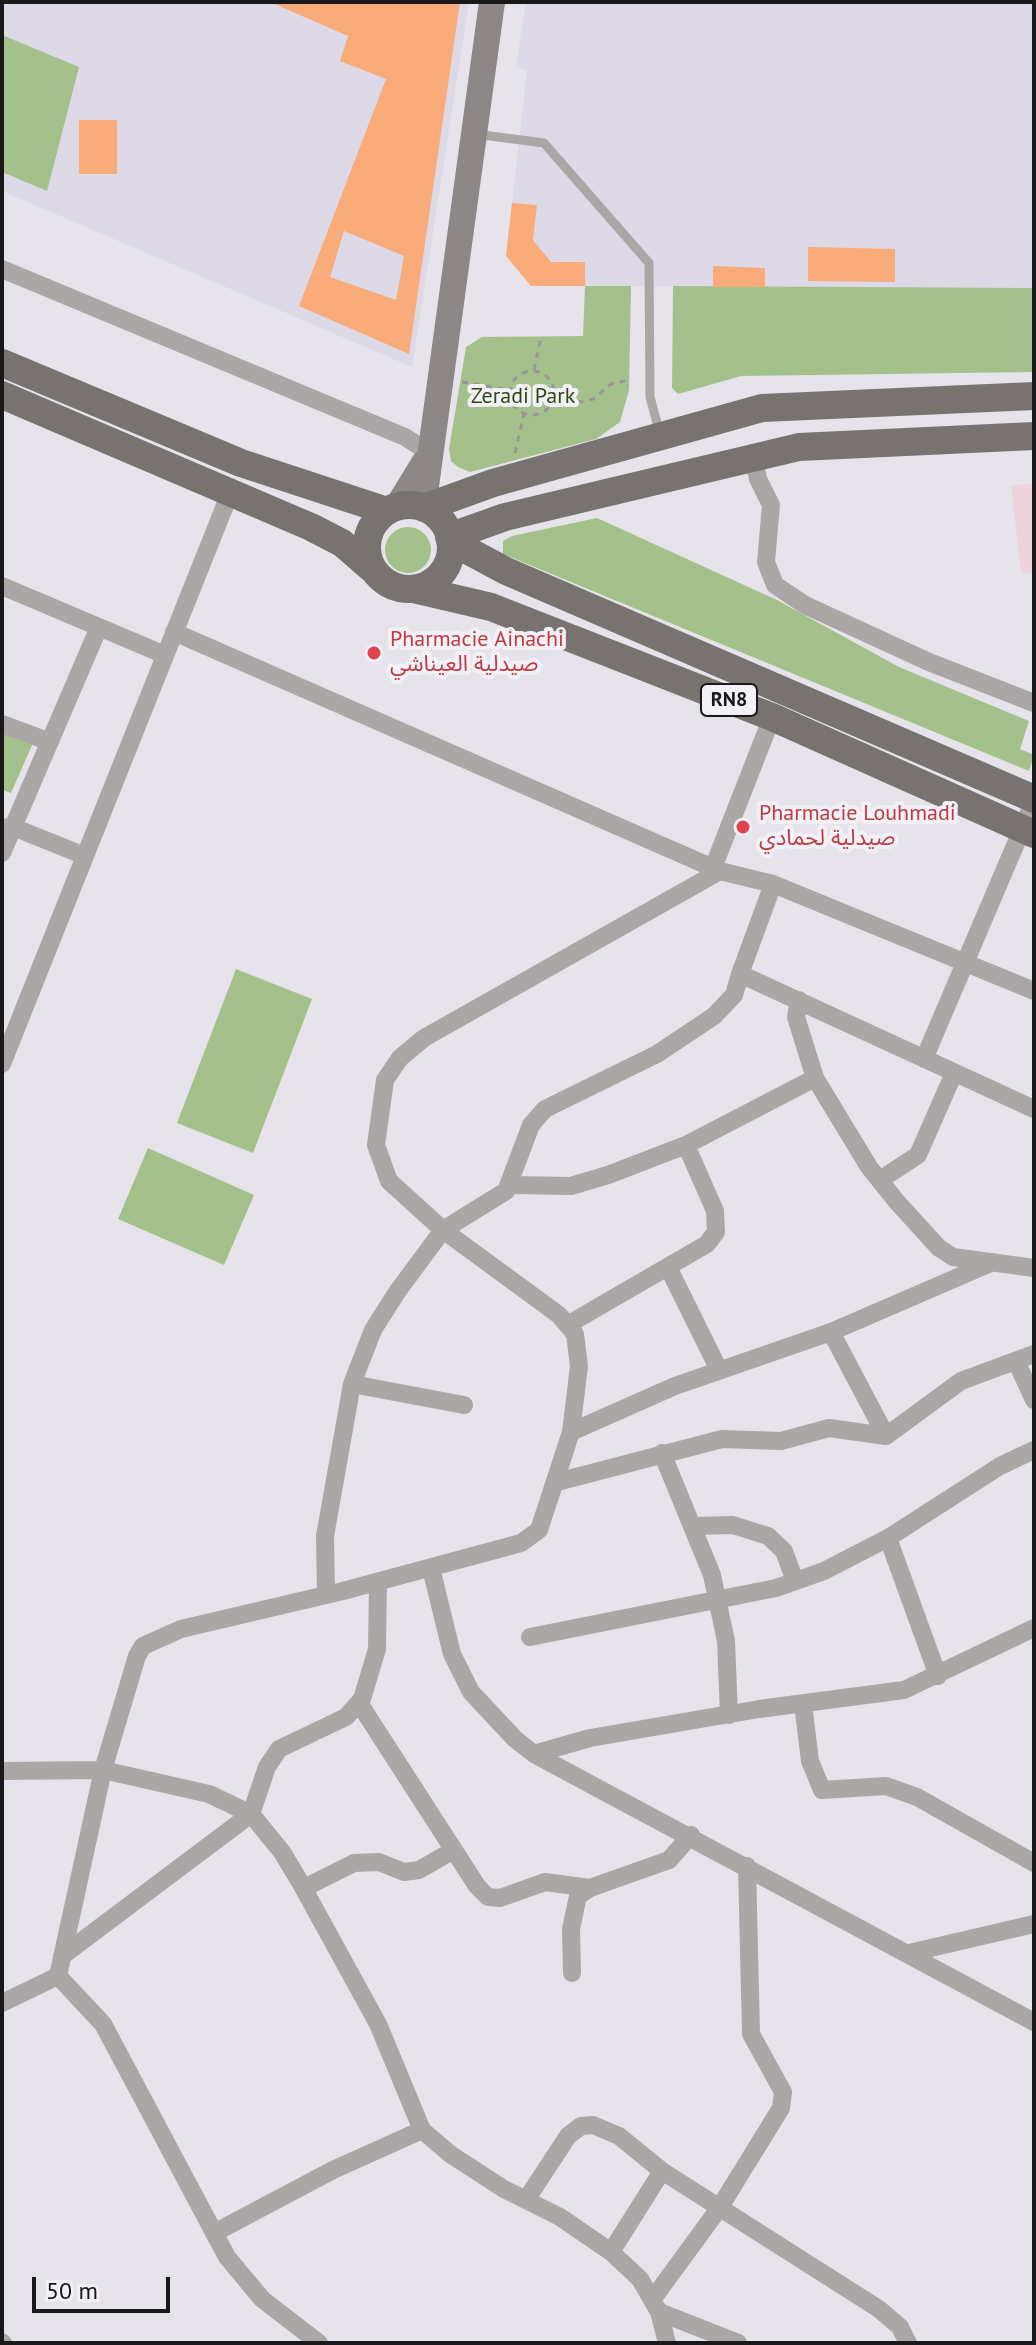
<!DOCTYPE html>
<meta charset="utf-8">
<style>
body{margin:0}
#map{position:relative;width:1036px;height:2345px;overflow:hidden;background:#e6e4ea;font-family:"PT Sans",sans-serif}
canvas{display:block}
.frame{position:absolute;inset:0;border:4px solid #18171a;pointer-events:none}
.scale{position:absolute;left:32px;top:2277px;width:138px;height:36px;box-sizing:border-box;border:4px solid #18171a;border-top:0;padding-left:10px;font-size:24px;line-height:28px;white-space:nowrap;color:#18171a;-webkit-text-stroke:6px #f3f1f7;paint-order:stroke}
</style>
<div id="map">
<canvas width="1036" height="2345"></canvas>
<div class="frame"></div>
<div class="scale">50 m</div>
</div>
<script>
const context = document.querySelector('canvas').getContext('2d');
context.lineJoin = 'round';
function fillPath(path, color) { context.fillStyle = color; context.fill(path, 'evenodd'); }
const poly = rows => new Path2D(rows.map(r => 'M' + r).join(''));
function stroke(path, color, width, dash) { context.strokeStyle = color; context.lineWidth = width; context.lineCap = dash ? 'butt' : 'round'; context.setLineDash(dash || []); context.stroke(path); }
function label(font, color, halo, rows, align = 'center') {
  context.font = font + ' "PT Sans","Noto Sans Arabic",sans-serif'; context.lineWidth = 8; context.setLineDash([]); context.textBaseline = 'middle'; context.strokeStyle = halo; context.fillStyle = color; for (const [text, x, y, turn = 0] of rows) {
    context.save(); context.translate(x, y); context.rotate((+turn || 0) * Math.PI / 180); context.textAlign = isNaN(turn) ? turn : align; if (halo) context.strokeText(text, 0, 0); context.fillText(text, 0, 0); context.restore();
  }
}
const built = poly([
 [2,2,469,2,412,367,2,191],
 [526,2,1034,2,1034,288,531,286,506,256,527,70,516,67]
]);
const medical = poly([
 [1034,484,1034,574,1021,572,1011,485]
]);
const green = poly([
 [2,35,79,67,47,191,2,172],
 [585,286,631,286,629,390,620,422,596,439,470,472,458,467,451,461,449,449,466,347,482,337,583,336],
 [673,286,1034,288,1034,372,741,376,678,394,672,388],
 [597,518,777,600,899,667,1029,721,1020,749,1034,755,1029,771,503,554,503,541,512,536],
 '385 550a23 23 0 1 1 46 0a23 23 0 1 1-46 0Z',
 [2,731,33,743,11,793,2,790],
 [236,969,312,999,253,1153,177,1123],
 [148,1148,254,1195,224,1265,118,1219]
]);
const building = poly([
 [270,2,460,2,409,354,299,306,386,79,340,61,348,36],
 [344,231,404,256,396,300,330,277],
 [79,120,117,120,117,174,79,174],
 [512,203,537,205,533,240,551,262,585,262,585,286,531,286,506,256],
 [808,247,895,249,895,282,808,281],
 [713,266,765,268,765,287,713,287]
]);
const path = poly([
 [534,370,541,337],
 '510 393a22 22 0 1 1 44 0a22 22 0 1 1-44 0Z',
 [462,382,510,390],
 [554,397,582,402,593,399,611,384,629,380],
 [515,453,524,414]
]);
const lane = poly([
 [475,134,544,143,649,263,650,397,660,434]
]);
const street = poly([
 [2,269,405,437,430,453],
 [753,456,758,479,771,505,766,562,775,585,805,605,929,662,1034,703],
 [2,586,165,655],
 [174,632,720,871,773,884,1034,991],
 [2,724,50,742],
 [2,828,13,827,85,856],
 [2,853,99,627],
 [713,868,772,717],
 [773,884,740,974,1034,1109],
 [799,1000,796,1017,815,1078,869,1167,897,1202,939,1248,953,1257,1034,1268],
 [924,1059,1034,801],
 [2,1064,230,493],
 [880,1180,918,1155,954,1073],
 [511,1185,571,1186,608,1175,686,1145,815,1078],
 [668,1267,719,1370],
 [569,1324,707,1244,716,1232,715,1211,686,1145],
 [831,1332,886,1436],
 [1016,1361,1034,1400],
 [352,1384,464,1405],
 [571,1432,675,1386,831,1332,993,1262],
 [662,1453,712,1575,726,1641,729,1715],
 [557,1482,722,1439,781,1441,829,1428,886,1436,961,1381,1034,1354],
 [694,1526,733,1525,768,1536,784,1551,795,1581],
 [888,1538,938,1676],
 [431,1568,452,1654,471,1692,515,1739,534,1754,1034,2022],
 [326,1595,325,1536,352,1384,373,1330,397,1292,443,1230,506,1191,531,1125,545,1109,657,1054,714,1016,734,995,740,974],
 [530,1637,776,1588,824,1571,888,1538,1000,1466,1034,1450],
 [359,1703,477,1886,488,1897,500,1898,545,1882,590,1888],
 [803,1704,810,1761,822,1790,886,1786,917,1797,1034,1863],
 [534,1754,590,1738,759,1709,904,1690,1034,1628],
 [2,1771,103,1770,209,1794,251,1814,282,1852,300,1882,378,2024,422,2130,450,2154,504,2189,560,2217,611,2252,640,2279,659,2312,667,2343],
 [304,1888,354,1863,379,1862,404,1872,419,1870,454,1850],
 [909,1953,1034,1924],
 [62,1956,251,1814,267,1767,279,1749,346,1717,362,1699,377,1649,378,1582],
 [572,1973,571,1929,578,1896,590,1888,669,1860,691,1835],
 [58,1976,103,1770,137,1656,143,1646,181,1629,343,1591,521,1543,539,1530,571,1432,579,1366,575,1334,559,1315,443,1230,389,1181,376,1145,385,1080,400,1058,424,1038,720,871],
 [2,2003,58,1976,103,2024,227,2257,262,2299,319,2343],
 [526,2200,568,2136,581,2126,593,2125,619,2136,662,2171,879,2309,900,2327,908,2343],
 [214,2233,333,2170,422,2130],
 [611,2252,662,2171],
 [652,2300,720,2207,781,2108,783,2092,751,2034,747,1866],
 [659,2312,738,2343],
 [2,2342,3,2343]
]);
const secondary = poly([
 [397,507,424,463],
 [423,508,492,2]
]);
const primary = poly([
 [2,363,241,463,387,511],
 [2,395,311,527,342,543,372,569],
 '367 547a42 42 0 1 1 84 0a42 42 0 1 1-84 0Z',
 [424,508,493,483,762,408,1034,396],
 [449,537,505,517,799,447,1034,436],
 [450,541,506,571,1034,799],
 [414,589,491,607,772,717,1034,834]
]);
const markers = [
 [374,653,8,"#e0444e"],
 [743,827,8,"#e0444e"]
];
const shields = [
 [729,700,56]
];
const shieldNames = [
 ["RN8",729,700]
];
const parkNames = [
 ["Zeradi Park",523,397]
];
const healthNames = [
 ["Pharmacie Ainachi",390,640],
 ["صيدلية العيناشي",390,665],
 ["Pharmacie Louhmadi",759,814],
 ["صيدلية لحمادي",759,839]
];
fillPath(built, '#ddd9e7');
fillPath(medical, '#ecd3dc');
fillPath(green, '#a5c18b');
fillPath(building, '#f9ab79');
stroke(path, '#98969b', 3, [6, 6]);
stroke(lane, '#aaa7a6', 9);
stroke(street, '#aaa7a6', 18);
stroke(secondary, '#8d8887', 26);
stroke(primary, '#787371', 28);
for (const [x, y, r, color] of markers) { const dot = new Path2D(); dot.arc(x, y, r, 0, 2 * Math.PI); context.fillStyle = color; context.fill(dot); stroke(dot, '#f3f1f7', 3); }
for (const [x, y, w] of shields) { const box = new Path2D(); box.roundRect(x - w / 2, y - 16, w, 32, 6); context.fillStyle = '#f3f1f7'; context.fill(box); stroke(box, '#18171a', 2); }
label('bold 20px', '#18171a', null, shieldNames);
label('22px', '#2f4810', '#f3f1f7', parkNames);
label('22px', '#be3a42', '#f3f1f7', healthNames, 'left');
</script>
